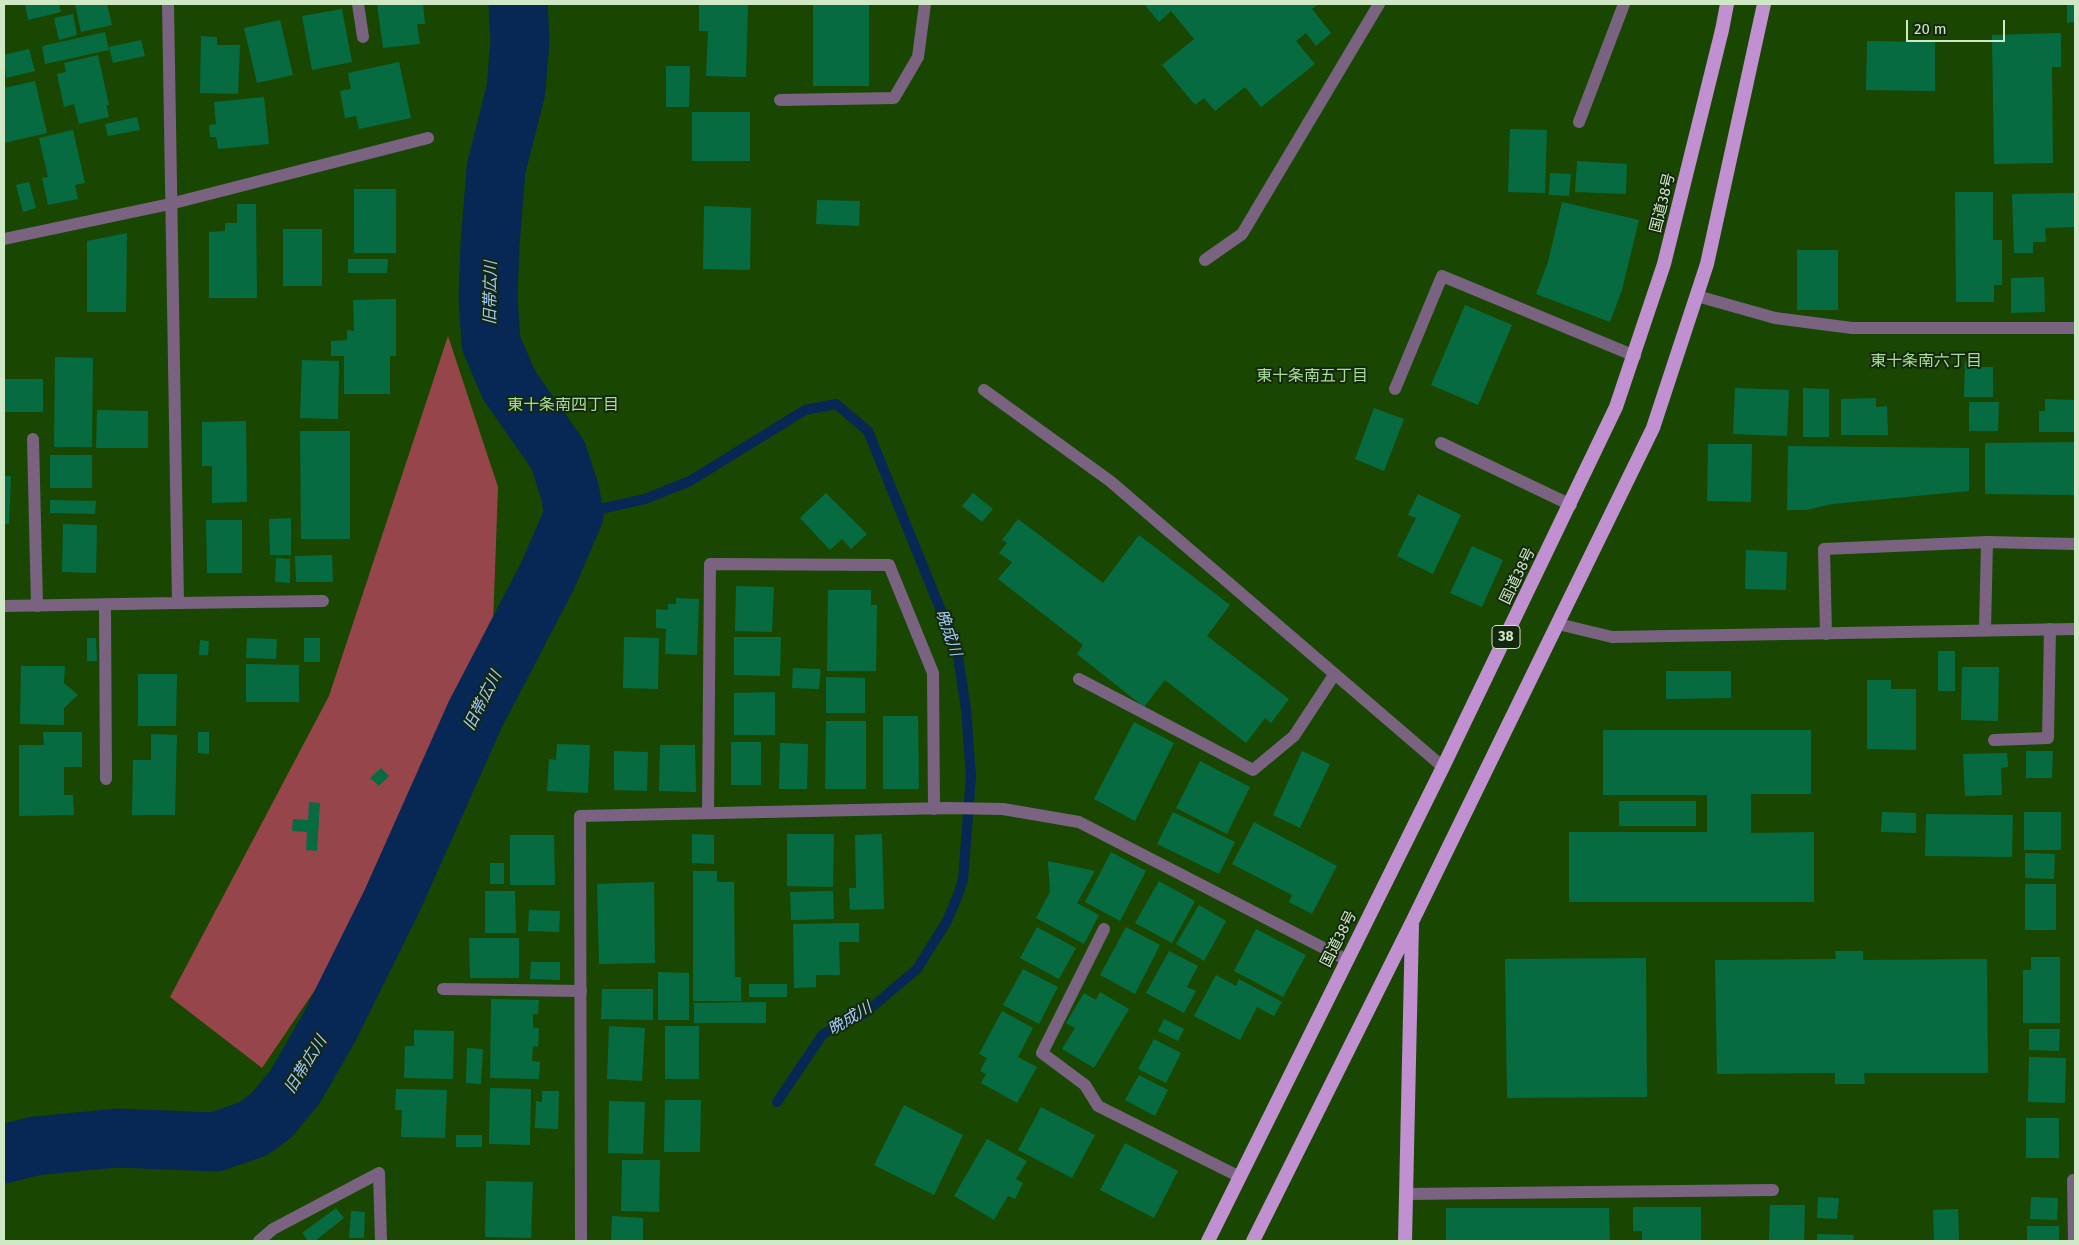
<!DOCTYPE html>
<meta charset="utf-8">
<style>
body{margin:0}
#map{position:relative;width:2079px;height:1245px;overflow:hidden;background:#194701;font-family:"Fira Sans",sans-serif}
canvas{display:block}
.frame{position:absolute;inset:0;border:5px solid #cfe8c6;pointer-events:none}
.scale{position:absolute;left:1906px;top:20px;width:99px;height:22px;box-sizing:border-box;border:2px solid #cfe8c6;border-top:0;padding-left:6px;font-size:15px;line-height:18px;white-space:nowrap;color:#cfe8c6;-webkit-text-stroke:4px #14280d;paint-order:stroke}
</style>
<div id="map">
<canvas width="2079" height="1245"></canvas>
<div class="frame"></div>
<div class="scale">20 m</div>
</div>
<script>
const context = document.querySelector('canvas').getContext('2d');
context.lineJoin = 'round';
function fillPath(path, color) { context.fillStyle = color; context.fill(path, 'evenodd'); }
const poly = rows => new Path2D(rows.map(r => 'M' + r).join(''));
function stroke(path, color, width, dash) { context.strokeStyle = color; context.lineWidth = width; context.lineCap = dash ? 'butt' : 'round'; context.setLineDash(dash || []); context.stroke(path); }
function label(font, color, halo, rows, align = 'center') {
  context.font = font + ' "Fira Sans","Noto Sans JP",sans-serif'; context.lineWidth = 4; context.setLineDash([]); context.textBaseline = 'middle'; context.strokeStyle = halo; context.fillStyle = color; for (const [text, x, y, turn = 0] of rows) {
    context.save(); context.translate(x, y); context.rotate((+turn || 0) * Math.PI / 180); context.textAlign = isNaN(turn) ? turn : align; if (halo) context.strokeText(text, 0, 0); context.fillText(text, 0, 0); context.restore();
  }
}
const green = poly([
 [448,336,498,487,493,624,323,978,262,1068,170,997,329,696]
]);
const stream = poly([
 [574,515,645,499,690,481,805,410,836,404,868,431,957,650,966,709,971,776,963,880,958,895,947,921,917,969,865,1013,823,1034,777,1102]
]);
const river = poly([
 [4,1154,35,1146,117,1138,215,1142,253,1129,271,1116,295,1087,330,1026,392,901,475,715,547,577,574,515,570,492,558,455,509,385,491,343,488,298,490,244,496,169,516,90,520,40,518,4]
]);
const building = poly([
 [25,4,59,4,61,12,28,20],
 [75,4,107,4,112,25,81,32],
 [377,4,423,4,425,24,417,24,420,44,383,48],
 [699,4,748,4,746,77,706,76,708,31,699,31],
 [813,4,869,4,869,86,813,86],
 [1144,4,1319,4,1312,9,1331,33,1316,46,1306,33,1296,41,1315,64,1261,107,1245,87,1215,111,1204,98,1195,105,1162,65,1194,39,1171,11,1159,22],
 [2067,4,2075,4,2075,22,2067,23],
 [342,9,352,62,312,70,302,16],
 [73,14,77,35,59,40,54,18],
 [280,20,293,75,257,83,244,28],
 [105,32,109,50,45,64,42,46],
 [2061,33,2061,67,2052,67,2053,163,1994,164,1992,35],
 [201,36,217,37,217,45,240,45,238,94,200,93],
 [141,40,145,56,113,63,109,47],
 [1867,41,1935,42,1935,91,1866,90],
 [29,49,35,71,6,78,4,55],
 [98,55,109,105,106,105,109,117,79,124,74,104,64,107,57,74,66,72,64,63],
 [399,62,411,118,359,129,356,116,345,118,340,91,351,89,348,73],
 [666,66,690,66,689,107,666,107],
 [35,81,47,133,4,143,4,88],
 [264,97,269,144,218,149,216,137,210,137,209,125,216,124,214,102],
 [692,112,750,112,750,161,692,161],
 [137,117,140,130,108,136,105,124],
 [1510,129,1547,130,1545,193,1508,192],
 [73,130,85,183,75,185,78,199,48,205,42,178,48,177,39,138],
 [1577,161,1627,164,1626,194,1575,192],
 [1550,173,1571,174,1569,196,1549,195],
 [29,182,36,208,23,212,16,185],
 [354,189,396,189,396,253,354,253],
 [1955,192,1993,192,1993,240,2002,240,2002,285,1994,285,1994,302,1956,302],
 [2075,193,2075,227,2045,228,2046,242,2033,242,2033,253,2014,253,2012,194],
 [817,200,860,201,859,226,816,224],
 [1562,202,1639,220,1622,290,1610,322,1536,294,1548,262],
 [237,204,256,204,257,298,209,298,209,232,225,231,225,223,237,223],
 [704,206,751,208,750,270,703,269],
 [283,229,322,229,322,286,283,286],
 [127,233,126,312,87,312,87,241],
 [1797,250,1838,250,1838,310,1797,310],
 [348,259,388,259,387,273,348,273],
 [2044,277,2045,312,2011,313,2011,278],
 [396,299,396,356,390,356,390,394,344,394,344,356,331,356,331,341,347,340,347,330,354,331,353,300],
 [1465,305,1512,325,1478,405,1431,385],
 [55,357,93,358,92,447,54,447],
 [302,360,339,361,338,419,300,418],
 [1965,361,1974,361,1974,367,1993,367,1993,397,1964,397],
 [4,379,43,379,43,412,4,412],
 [1735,388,1789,390,1787,436,1733,434],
 [1803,388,1829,389,1829,437,1803,437],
 [1876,398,1876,407,1887,406,1888,435,1841,435,1841,399],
 [2045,399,2075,400,2075,432,2039,432,2039,411,2045,411],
 [1969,402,1999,402,1998,431,1969,431],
 [1374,408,1404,419,1384,471,1355,459],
 [97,410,148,411,148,448,96,448],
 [246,421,247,502,212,503,212,466,202,466,202,422],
 [300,431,350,431,350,539,301,539],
 [2075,442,2075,495,1985,494,1985,443],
 [1708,444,1752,444,1751,502,1707,501],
 [1788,446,1969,448,1969,491,1832,504,1806,510,1787,510],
 [50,455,92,455,92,488,50,488],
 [4,476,11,476,9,524,4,524],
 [826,493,867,534,851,549,842,539,830,550,800,518],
 [973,493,993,509,982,522,962,506],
 [1418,494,1461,515,1433,574,1397,556,1416,518,1408,515],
 [50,500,96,501,95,514,50,513],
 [291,518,291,555,270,555,269,519],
 [1018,519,1103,583,1139,535,1230,605,1207,636,1289,699,1271,723,1265,718,1246,743,1165,680,1144,707,1077,654,1083,645,998,579,1012,562,999,553,1007,543,1002,540],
 [206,520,242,520,242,573,207,573],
 [63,524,97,525,96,573,62,572],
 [1472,546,1503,560,1482,607,1450,593],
 [1746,550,1787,552,1786,590,1745,589],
 [332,555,333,582,296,582,295,556],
 [276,558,290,559,290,583,275,582],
 [736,586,774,587,772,632,735,631],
 [828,590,871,590,871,605,877,605,876,671,827,671],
 [676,598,699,599,697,655,665,654,666,629,656,628,656,609,668,610,668,604,676,604],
 [624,637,659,638,658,689,623,688],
 [734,637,781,637,780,676,734,675],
 [87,638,96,638,97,661,87,661],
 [247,638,277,639,276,659,246,658],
 [304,638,320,638,320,662,304,662],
 [200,640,209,641,208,655,199,655],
 [1938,651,1955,651,1955,691,1938,691],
 [246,664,299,665,299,702,246,702],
 [21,666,65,666,64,683,78,695,64,708,64,725,20,724],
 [1962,667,1999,667,1998,721,1961,720],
 [793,668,821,669,819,689,792,688],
 [1666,671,1731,671,1731,698,1666,699],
 [138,674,177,674,176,726,138,726],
 [826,677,865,678,865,713,826,713],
 [1867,680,1891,680,1891,689,1916,689,1916,750,1867,749],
 [775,692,775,735,734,735,734,693],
 [883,716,918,716,919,789,883,789],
 [826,721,866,721,866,789,825,789],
 [1134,722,1174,743,1135,821,1094,799],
 [1603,730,1811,730,1811,794,1751,794,1751,833,1814,832,1814,902,1569,902,1569,832,1707,832,1707,795,1603,795],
 [43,732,82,732,82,767,64,767,64,795,73,795,74,815,19,816,19,745,44,745],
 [198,732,209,732,209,754,198,753],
 [151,734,177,735,175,815,132,815,133,760,151,760],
 [731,742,761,742,761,785,731,785],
 [780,743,808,744,807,789,779,789],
 [557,744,590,745,588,793,547,791,549,759,556,760],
 [660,745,695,745,696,792,659,791],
 [614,751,648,752,647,791,614,790],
 [1302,751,1330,764,1300,828,1273,815],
 [2026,751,2053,751,2052,778,2026,778],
 [2007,753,2008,767,2001,768,2002,795,1965,796,1963,754],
 [1200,761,1250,787,1227,834,1176,808],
 [381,768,389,776,379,786,370,778],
 [1619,801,1696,801,1696,826,1619,826],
 [309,802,320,803,317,851,306,850,307,832,292,831,293,819,308,820],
 [1173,812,1235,842,1219,874,1157,844],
 [1882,812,1916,813,1916,833,1881,832],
 [2024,812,2061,812,2061,850,2024,850],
 [1926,814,2013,815,2012,857,1925,856],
 [1254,822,1337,866,1312,914,1289,902,1292,895,1232,864],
 [692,834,714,835,714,864,692,863],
 [787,834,834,834,833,887,787,886],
 [882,834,884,909,850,910,849,888,856,888,855,835],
 [510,835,554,835,555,885,510,885],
 [1111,852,1146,871,1120,921,1085,902],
 [2025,853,2055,854,2054,879,2025,878],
 [1048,861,1095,871,1077,903,1099,915,1084,944,1036,918,1050,892],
 [490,863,504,863,504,884,490,884],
 [693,871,717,871,717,882,734,882,735,977,741,977,741,1001,693,1001],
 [1159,881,1195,901,1172,943,1135,923],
 [654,882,655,963,599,964,597,884],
 [2025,884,2056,884,2056,930,2025,930],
 [485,891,515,891,516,933,485,933],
 [833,891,834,919,791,920,790,892],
 [1199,905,1226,921,1204,961,1176,944],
 [529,910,560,911,559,932,528,931],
 [859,923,859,942,839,942,840,975,816,975,816,987,794,988,793,924],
 [1037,927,1076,948,1059,979,1020,958],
 [1126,927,1160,945,1135,994,1100,975],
 [1256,929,1306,955,1283,997,1234,971],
 [469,938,519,938,519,978,470,978],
 [1169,951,1198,966,1187,987,1196,991,1184,1013,1146,993],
 [1835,951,1863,951,1863,960,1987,959,1988,1073,1864,1073,1865,1084,1835,1084,1835,1073,1717,1074,1715,960,1836,959],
 [2031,957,2060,957,2060,1023,2023,1023,2023,970,2031,970],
 [1646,958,1647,1097,1507,1098,1505,959],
 [531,962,560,962,560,980,530,979],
 [1023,969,1058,987,1039,1024,1003,1005],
 [658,972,689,973,689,1020,658,1020],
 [1216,975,1236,986,1239,979,1282,1002,1274,1016,1257,1007,1240,1040,1194,1016],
 [749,984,787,984,787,997,749,997],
 [602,989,653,989,653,1020,601,1019],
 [1100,992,1129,1009,1094,1068,1062,1049,1075,1028,1066,1023,1084,993,1096,1000],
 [491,999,539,1000,538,1014,533,1014,533,1028,539,1028,538,1047,533,1046,532,1061,540,1062,539,1079,490,1078],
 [766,1002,766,1023,694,1023,694,1003],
 [1002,1011,1033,1028,1018,1057,1037,1067,1017,1103,981,1083,986,1074,980,1071,987,1058,979,1054],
 [1164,1019,1184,1029,1178,1041,1158,1031],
 [609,1026,645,1028,642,1081,607,1079],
 [665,1026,699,1026,699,1079,665,1079],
 [2029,1029,2060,1029,2059,1051,2029,1050],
 [414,1030,454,1031,453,1079,404,1078,405,1046,414,1046],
 [1154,1039,1181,1053,1166,1083,1138,1069],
 [467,1048,483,1049,481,1084,466,1083],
 [2029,1057,2066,1058,2065,1103,2028,1102],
 [1139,1075,1168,1090,1155,1116,1125,1100],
 [490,1088,531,1089,530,1145,489,1144],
 [396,1089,447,1090,445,1138,401,1137,402,1110,395,1110],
 [542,1091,559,1091,558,1129,535,1128,536,1101,542,1102],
 [665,1100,701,1100,700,1152,664,1152],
 [609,1101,645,1102,643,1154,608,1153],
 [904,1105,963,1135,934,1195,874,1165],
 [1041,1107,1095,1135,1072,1178,1018,1150],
 [2026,1118,2059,1118,2059,1158,2026,1158],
 [456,1135,482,1135,482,1147,456,1147],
 [987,1139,1027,1161,1016,1179,1023,1183,1015,1199,1008,1196,994,1220,954,1196],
 [1125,1143,1178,1171,1154,1218,1100,1190],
 [622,1160,660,1160,659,1212,621,1211],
 [486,1181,533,1182,531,1238,485,1237],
 [1818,1197,1839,1198,1837,1219,1817,1218],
 [2031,1197,2058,1198,2057,1220,2030,1219],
 [1770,1205,1805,1205,1804,1241,1769,1241],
 [1633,1207,1701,1207,1701,1241,1642,1241,1642,1231,1633,1231],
 [336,1208,344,1218,315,1241,308,1241,302,1233],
 [1446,1208,1609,1208,1610,1241,1446,1241],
 [1958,1209,1959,1241,1934,1241,1933,1210],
 [351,1211,365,1212,364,1238,349,1238],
 [612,1216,643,1218,643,1241,611,1241],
 [2027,1226,2059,1226,2059,1241,2027,1241],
 [1817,1234,1854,1235,1853,1241,1817,1241]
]);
const service = poly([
 [780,100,894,98,918,57,925,4],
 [1579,122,1624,4],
 [1205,260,1242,234,1379,4],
 [1697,296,1775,318,1852,328,2075,328],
 [1395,389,1442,276,1635,356],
 [984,390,1110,481,1443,767],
 [33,439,37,606],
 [1441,443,1571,505],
 [178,603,323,601],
 [105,605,106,779],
 [1985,630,1987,542],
 [1826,634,1824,549,1987,542,2075,544],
 [1079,679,1253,770,1294,736,1334,675],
 [1994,740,2048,738,2050,629],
 [1104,929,1042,1053,1085,1085,1098,1106,1240,1177],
 [443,989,581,991],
 [1407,1194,1773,1190]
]);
const minor = poly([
 [358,4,363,37],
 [4,239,170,204,428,138],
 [4,606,178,603,168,4],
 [1558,624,1612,637,2075,629],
 [708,813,710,564,889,565,933,673,934,809],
 [259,1241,273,1229,379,1173,381,1241],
 [581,1241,580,816,947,808,1003,809,1079,822,1347,960],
 [2074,1241,2073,1180,2075,1180]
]);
const trunk = poly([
 [1208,1241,1443,767,1616,407,1664,264,1722,30,1727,4],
 [1253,1241,1412,922,1653,428,1707,264,1764,4],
 [1405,1241,1412,925]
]);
const shields = [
 [1506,637,28]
];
const shieldNames = [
 ["38",1506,637]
];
const streetNames = [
 ["国道38号",1663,203,-76],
 ["国道38号",1518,576,-64],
 ["国道38号",1339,939,-63]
];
const waterNames = [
 ["旧帯広川",491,293,-89],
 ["晩成川",948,633,71],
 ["旧帯広川",483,701,-63],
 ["晩成川",850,1019,-31],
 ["旧帯広川",306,1065,-58]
];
const neighbourhoodNames = [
 ["東十条南六丁目",1926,362],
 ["東十条南五丁目",1312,377],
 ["東十条南四丁目",563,406]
];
fillPath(green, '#96464b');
stroke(stream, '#072754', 10);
stroke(river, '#072754', 59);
fillPath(building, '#076b42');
stroke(service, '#796380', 12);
stroke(minor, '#796380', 12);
stroke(trunk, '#c090d0', 14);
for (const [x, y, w] of shields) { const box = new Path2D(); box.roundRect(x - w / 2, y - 11.5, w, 23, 4); context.fillStyle = '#14280d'; context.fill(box); stroke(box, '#cfe8c6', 1); }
label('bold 14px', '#cfe8c6', null, shieldNames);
label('15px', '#cfe8c6', '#14280d', streetNames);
label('italic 16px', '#a5c9ff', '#14280d', waterNames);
label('16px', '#a9dc97', '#14280d', neighbourhoodNames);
</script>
